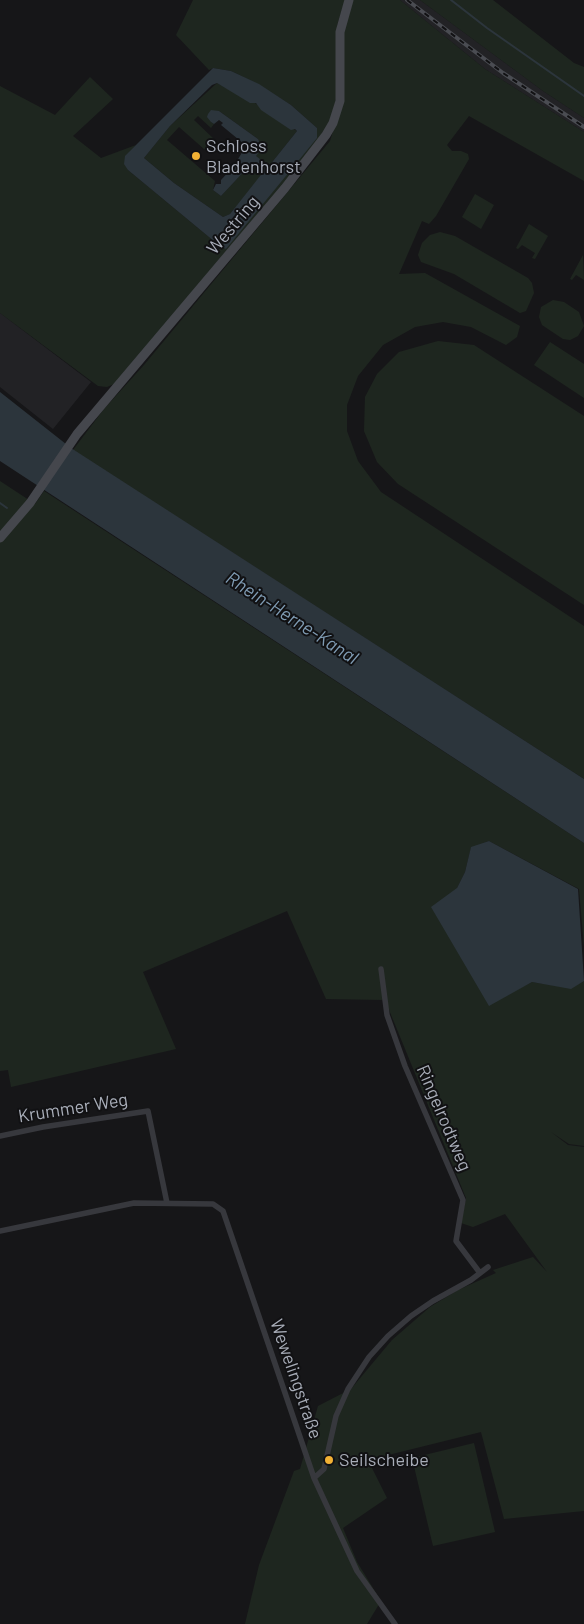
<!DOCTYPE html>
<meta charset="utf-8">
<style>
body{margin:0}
canvas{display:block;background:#161618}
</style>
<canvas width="584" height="1624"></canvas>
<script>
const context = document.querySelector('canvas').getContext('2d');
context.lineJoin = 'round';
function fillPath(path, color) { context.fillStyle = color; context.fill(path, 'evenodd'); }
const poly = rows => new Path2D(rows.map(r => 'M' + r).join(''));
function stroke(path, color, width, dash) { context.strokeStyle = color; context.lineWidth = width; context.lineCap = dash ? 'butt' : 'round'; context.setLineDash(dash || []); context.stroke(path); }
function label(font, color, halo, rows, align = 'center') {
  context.font = font + ' Barlow,sans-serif'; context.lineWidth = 4; context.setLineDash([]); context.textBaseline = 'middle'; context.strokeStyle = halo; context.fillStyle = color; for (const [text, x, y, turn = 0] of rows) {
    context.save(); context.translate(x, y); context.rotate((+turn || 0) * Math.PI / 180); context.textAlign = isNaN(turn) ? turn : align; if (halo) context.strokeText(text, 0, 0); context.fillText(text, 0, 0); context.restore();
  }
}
const built = poly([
 [400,0,420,0,543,91,584,118,584,132,485,69],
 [0,313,91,382,53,429,0,387]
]);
const green = poly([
 [193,0,345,0,337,26,337,96,330,121,311,151,114,384,107,387,98,386,0,313,0,86,55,115,90,77,113,99,73,136,101,158,136,145,125,157,128,170,221,247,226,249,317,128,291,105,258,84,231,71,213,68,209,70,176,35],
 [353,0,400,0,485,69,584,132,584,181,469,116,447,145,452,151,461,151,468,154,469,159,436,216,429,224,422,221,399,274,425,273,520,326,517,337,506,345,471,327,443,322,415,327,383,345,358,376,347,405,347,431,358,461,381,492,584,626,584,779,73,450,104,409,144,365,330,141,344,95,343,35],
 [420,0,493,0,574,63,584,67,584,118,543,91],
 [217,83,255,103,297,131,269,166,255,156,258,139,219,111,211,122,214,124,211,128,198,116,194,120,215,140,210,150,204,149,179,127,167,140,215,181,213,190,221,196,252,163,255,162,263,169,264,172,230,214,223,217,174,183,144,158,170,126],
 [475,194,494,205,481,229,462,217],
 [529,224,548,236,535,259,532,258,535,253,522,245,518,249,516,248],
 [440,232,455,236,528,278,532,283,534,293,526,311,520,313,454,274,421,262,418,255,422,243,430,235],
 [583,255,584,280,576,275,572,280,570,279],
 [553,300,564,302,579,312,584,326,578,336,570,340,563,339,542,325,539,317,541,307],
 [438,341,474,345,584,416,584,605,398,484,377,462,364,431,365,397,377,374,399,352],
 [550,342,584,364,584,398,534,365],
 [0,481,35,504,44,491,584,843,584,947,579,889,489,841,471,848,465,872,457,888,512,992,532,982,571,988,584,981,584,1146,569,1144,551,1132,568,1145,584,1147,584,1511,504,1519,481,1432,368,1460,387,1498,343,1528,357,1562,381,1601,367,1624,245,1624,259,1565,294,1471,300,1469,318,1406,351,1389,392,1340,430,1307,458,1290,496,1273,493,1270,533,1257,547,1272,505,1214,473,1227,461,1223,466,1198,385,1000,326,999,287,911,143,972,176,1049,11,1087,8,1070,0,1071],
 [474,1443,495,1532,433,1546,412,1458]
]);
const water = poly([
 [213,68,231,71,259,84,291,105,317,128,317,138,226,249,221,247,128,170,124,164,125,156],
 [217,83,250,103,256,103,261,110,291,130,295,129,297,131,269,166,256,156,262,148,258,139,219,111,211,110,208,114,207,117,211,122,214,124,219,120,223,123,221,125,244,144,245,142,248,144,249,147,247,150,244,149,234,166,221,180,221,184,216,184,213,190,221,196,252,163,255,162,264,171,230,214,223,217,174,183,144,158,170,126,212,85],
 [0,392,71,448,584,779,584,843,0,461],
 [489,841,578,889,584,981,571,989,532,982,489,1006,431,907,457,888,465,872,471,847]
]);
const stream = poly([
 [451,0,487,28,584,96],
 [0,503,7,508]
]);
const street = poly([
 [381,969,387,1015,405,1066,463,1200,456,1241,480,1273],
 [0,1136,43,1127,148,1111,167,1203],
 [0,1231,134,1203,213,1204,223,1211,314,1478,357,1571,395,1624],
 [314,1478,324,1469,336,1416,348,1389,369,1357,388,1336,411,1316,433,1301,471,1280,488,1267]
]);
const secondary = poly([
 [0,538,30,503,77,434,285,188,326,135,333,123,340,101,340,32,349,0]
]);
const rail = poly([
 [407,0,503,73,584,127]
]);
const markers = [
 [196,156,5,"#f2b134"],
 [329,1460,5,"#f2b134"]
];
const poiNames = [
 ["Schloss",206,146],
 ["Bladenhorst",206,167],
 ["Seilscheibe",339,1460]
];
const streetNames = [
 ["Westring",233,225,-50],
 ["Krummer Weg",73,1108,-9],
 ["Ringelrodtweg",444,1118,67],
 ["Wewelingstraße",296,1379,71]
];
const waterNames = [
 ["Rhein-Herne-Kanal",292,618,33]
];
fillPath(built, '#222225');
fillPath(green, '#1e261f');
fillPath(water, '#2c353c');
stroke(stream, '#2c353c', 2);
stroke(street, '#37383d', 5.5);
stroke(secondary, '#45474d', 9);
stroke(rail, '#4a4c52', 4);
stroke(rail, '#111113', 2, [5.5]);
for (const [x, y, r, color] of markers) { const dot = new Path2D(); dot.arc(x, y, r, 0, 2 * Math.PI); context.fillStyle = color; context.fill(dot); stroke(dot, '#111113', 2); }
label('18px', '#a8adb8', '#111113', poiNames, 'left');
label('18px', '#a8adb8', '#111113', streetNames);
label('italic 19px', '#7f9bb3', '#111113', waterNames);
</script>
